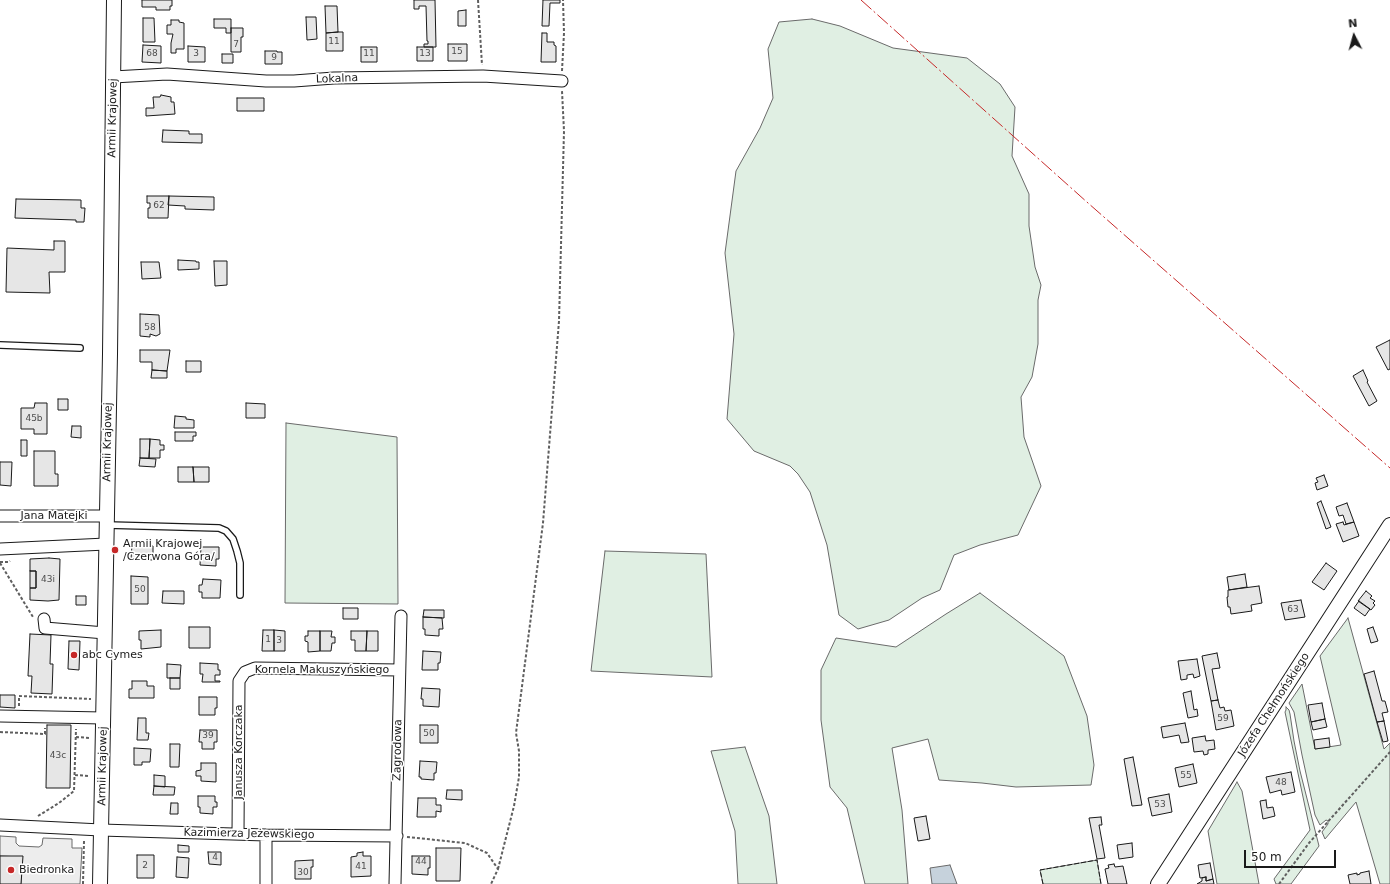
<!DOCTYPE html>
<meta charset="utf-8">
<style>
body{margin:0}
#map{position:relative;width:1390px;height:884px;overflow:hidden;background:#fff;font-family:"DejaVu Sans",sans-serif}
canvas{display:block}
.north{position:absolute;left:1334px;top:16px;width:40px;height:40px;-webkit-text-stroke:3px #fff;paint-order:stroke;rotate:354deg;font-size:11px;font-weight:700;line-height:16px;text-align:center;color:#1a1a1a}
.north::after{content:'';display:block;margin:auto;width:14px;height:18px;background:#1a1a1a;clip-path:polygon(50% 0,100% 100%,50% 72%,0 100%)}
.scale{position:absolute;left:1244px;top:850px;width:92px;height:18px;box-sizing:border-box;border:2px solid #1a1a1a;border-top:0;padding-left:5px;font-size:12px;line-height:14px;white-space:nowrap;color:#1a1a1a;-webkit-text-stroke:3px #fff;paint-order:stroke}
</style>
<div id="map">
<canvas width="1390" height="884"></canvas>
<div class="north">N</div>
<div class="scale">50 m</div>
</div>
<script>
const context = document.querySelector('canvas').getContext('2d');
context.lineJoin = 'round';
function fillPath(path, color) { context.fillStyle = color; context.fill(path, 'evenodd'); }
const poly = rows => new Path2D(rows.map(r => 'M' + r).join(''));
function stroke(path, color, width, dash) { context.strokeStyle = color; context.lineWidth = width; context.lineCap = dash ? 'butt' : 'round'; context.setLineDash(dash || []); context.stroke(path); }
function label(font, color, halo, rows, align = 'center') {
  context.font = font + ' "DejaVu Sans",sans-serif'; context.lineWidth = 3; context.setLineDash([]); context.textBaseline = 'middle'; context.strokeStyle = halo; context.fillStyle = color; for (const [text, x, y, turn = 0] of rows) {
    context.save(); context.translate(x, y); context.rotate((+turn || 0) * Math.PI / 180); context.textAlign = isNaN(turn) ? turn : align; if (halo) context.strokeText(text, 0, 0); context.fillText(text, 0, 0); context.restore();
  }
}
const green = poly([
 [812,19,840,26,893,48,967,58,1000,84,1015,107,1012,156,1029,194,1029,226,1035,267,1041,285,1038,300,1038,344,1032,377,1021,397,1024,437,1041,486,1018,535,980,545,954,555,940,590,922,598,889,620,858,629,839,615,827,545,810,492,798,474,790,466,754,451,727,419,734,334,725,253,736,171,760,128,773,98,768,49,779,22,812,19],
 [286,423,397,437,398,604,285,603,286,423],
 [605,551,706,554,712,677,591,671,605,551],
 [980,593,1064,656,1087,716,1094,765,1091,785,1016,787,982,783,939,780,928,739,892,748,902,810,908,884,865,884,847,808,830,787,821,720,821,670,836,638,896,647,946,614,980,593],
 [1348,618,1384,749,1390,743,1390,884,1380,884,1356,802,1325,839,1322,832,1328,824,1328,821,1326,820,1320,825,1315,815,1302,755,1294,712,1289,703,1302,684,1315,749,1341,745,1320,656,1348,618],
 [1286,707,1289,710,1290,714,1294,741,1300,771,1319,846,1291,884,1276,884,1274,879,1310,830,1285,712,1286,710,1286,707],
 [745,747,769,816,777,884,738,884,735,831,711,751,745,747],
 [1237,782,1242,791,1259,884,1217,884,1208,831,1237,782],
 [1097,860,1101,884,1043,884,1040,870,1097,860]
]);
const parking = poly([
 [0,836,16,837,16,843,19,846,39,847,42,845,43,838,72,839,72,848,82,848,80,884,21,884,22,857,0,856,0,836]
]);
const water = poly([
 [950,865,957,884,932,884,930,868,950,865]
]);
const building = poly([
 [142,0,172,0,172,6,170,6,170,10,156,10,156,7,142,7,142,0],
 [414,0,435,0,436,47,424,47,424,44,428,44,428,41,427,41,426,6,419,6,419,9,414,9,414,0],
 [543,0,560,0,560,3,550,3,549,26,542,26,543,0],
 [325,6,337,6,338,32,326,33,325,6],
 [466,10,466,26,458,26,458,11,466,10],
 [306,17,316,17,317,39,307,40,306,17],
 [143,18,154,18,155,42,143,42,143,18],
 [214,19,231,19,231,33,226,33,226,28,214,28,214,19],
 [171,20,179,20,179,22,184,23,184,49,176,49,176,53,171,53,171,43,173,34,167,34,167,25,171,25,171,20],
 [231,28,243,28,243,37,241,37,241,52,231,52,231,28],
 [338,32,343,32,343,51,326,51,326,33,338,32],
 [542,33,547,33,547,42,554,42,554,45,556,46,556,62,541,62,542,33],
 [448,44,467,44,467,61,448,61,448,44],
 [143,45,161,46,161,63,142,62,143,45],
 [188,46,205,47,205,62,188,62,188,46],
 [361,47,377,47,377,62,361,62,361,47],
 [417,47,433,47,433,61,417,61,417,47],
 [265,51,277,51,277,52,282,52,282,64,265,64,265,51],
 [222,54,233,54,233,63,222,63,222,54],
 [161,95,171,97,171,102,174,102,175,114,146,116,146,108,154,108,153,97,160,97,161,95],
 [237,98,264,98,264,111,237,111,237,98],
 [163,130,189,131,189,134,202,134,202,143,162,142,163,130],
 [147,196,169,196,168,218,148,218,148,208,150,208,150,203,147,203,147,196],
 [169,196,214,197,214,210,185,209,185,206,168,205,169,196],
 [16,199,81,200,81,208,85,208,84,222,76,222,76,220,15,218,16,199],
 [54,241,65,241,65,272,49,272,50,293,6,292,7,248,54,250,54,241],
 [178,260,196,261,196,262,199,262,199,269,178,270,178,260],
 [214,261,227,261,227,285,215,286,214,261],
 [141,262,159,262,161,278,142,279,141,262],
 [140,314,159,315,160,334,156,336,150,334,150,337,140,336,140,314],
 [1390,340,1390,369,1388,370,1376,347,1390,340],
 [140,350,170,350,167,371,152,370,152,362,140,362,140,350],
 [186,361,201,361,201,372,186,372,186,361],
 [152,370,167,371,167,378,151,378,152,370],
 [1363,370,1368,381,1367,382,1377,401,1369,406,1353,376,1363,370],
 [58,399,68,399,68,410,58,410,58,399],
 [35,403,47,403,47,434,34,434,34,429,21,429,21,408,34,408,35,403],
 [246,403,265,404,265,418,246,418,246,403],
 [175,416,186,417,186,419,194,420,194,428,174,428,175,416],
 [72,426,81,426,81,438,71,437,72,426],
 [175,432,196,432,196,436,193,436,193,441,175,441,175,432],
 [140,439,150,439,149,458,140,458,140,439],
 [150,439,160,440,160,445,164,445,164,450,160,450,160,458,149,458,150,439],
 [21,440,27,440,27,456,21,456,21,440],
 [34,451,55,451,55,474,58,474,58,486,34,486,34,451],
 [140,458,156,459,155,467,139,466,140,458],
 [0,462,12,462,11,486,0,485,0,462],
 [178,467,193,467,194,482,178,482,178,467],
 [193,467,209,467,209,482,194,482,193,467],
 [1324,475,1328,486,1317,490,1315,483,1318,482,1316,478,1324,475],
 [1321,501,1331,527,1326,529,1317,503,1321,501],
 [1347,503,1354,522,1346,524,1343,515,1339,516,1336,507,1347,503],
 [1343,522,1344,525,1354,522,1359,536,1343,542,1336,524,1343,522],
 [132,545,153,546,153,560,131,559,132,545],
 [201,547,219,547,219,559,216,559,216,566,200,565,201,547],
 [49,558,60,559,59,600,48,601,30,600,30,588,36,588,36,571,30,571,30,559,49,558],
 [1326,563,1337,571,1324,590,1312,582,1326,563],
 [30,571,36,571,36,588,30,588,30,571],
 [1245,574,1247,587,1229,590,1227,577,1245,574],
 [131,576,148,577,148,604,131,604,131,576],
 [203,579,221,580,220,598,202,598,202,592,199,592,199,585,202,585,203,579],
 [1259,586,1262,603,1251,605,1252,611,1231,614,1230,607,1228,607,1227,597,1228,597,1228,590,1259,586],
 [163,591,184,591,184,604,162,603,163,591],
 [1366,591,1372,596,1370,598,1375,601,1373,603,1375,605,1371,610,1358,601,1366,591],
 [76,596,86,596,86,605,76,605,76,596],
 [1301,600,1305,617,1285,620,1281,603,1301,600],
 [1359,601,1370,609,1365,616,1354,608,1359,601],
 [343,608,358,608,358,619,343,619,343,608],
 [424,610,444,610,444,618,423,617,424,610],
 [423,617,442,618,443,629,439,629,439,636,425,635,425,629,423,629,423,617],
 [189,627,210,627,210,648,189,648,189,627],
 [1373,627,1378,641,1371,643,1367,629,1373,627],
 [161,630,161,647,141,649,141,640,139,640,139,631,161,630],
 [263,630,274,630,274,651,262,651,263,630],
 [274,630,285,631,285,651,274,651,274,630],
 [308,631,320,631,320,651,308,652,308,642,305,641,305,636,308,636,308,631],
 [320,631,332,631,331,637,335,637,335,643,332,643,331,651,320,651,320,631],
 [351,631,367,631,366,651,355,651,355,640,351,640,351,631],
 [367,631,378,631,378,651,366,651,367,631],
 [30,634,51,635,50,664,53,664,52,694,31,693,32,676,28,676,30,634],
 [69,641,80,641,79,670,68,669,69,641],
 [423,651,441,652,440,663,438,663,438,670,422,670,423,651],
 [1217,653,1220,668,1212,669,1218,700,1211,701,1202,656,1217,653],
 [1197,659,1200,676,1194,678,1193,674,1187,675,1187,679,1181,680,1178,661,1197,659],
 [200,663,218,664,218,670,220,670,220,675,215,675,215,681,220,681,220,682,202,682,203,674,200,674,200,663],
 [167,664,181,665,180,678,167,678,167,664],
 [1374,671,1382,701,1385,701,1388,712,1382,713,1384,721,1377,722,1364,674,1374,671],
 [170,678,180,678,180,689,170,689,170,678],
 [132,681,147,681,147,686,154,686,154,698,129,698,129,689,132,689,132,681],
 [422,688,440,689,439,707,423,706,423,699,421,699,422,688],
 [1191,691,1194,710,1197,709,1198,716,1188,718,1183,693,1191,691],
 [0,695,15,695,15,708,0,707,0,695],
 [199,697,217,697,217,708,215,708,215,715,199,715,199,697],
 [1218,700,1220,708,1224,707,1225,711,1231,710,1234,726,1216,730,1211,701,1218,700],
 [1322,703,1325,719,1311,722,1308,705,1322,703],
 [138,718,146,718,146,733,149,733,148,740,137,740,138,718],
 [1325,719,1327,727,1313,730,1311,722,1325,719],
 [1384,721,1388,741,1383,742,1377,722,1384,721],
 [1185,723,1189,742,1181,743,1179,735,1163,738,1161,727,1185,723],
 [47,725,71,725,70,788,46,788,47,725],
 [420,725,438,725,438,743,420,743,420,725],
 [200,730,217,730,217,742,214,742,214,749,202,749,202,742,199,742,200,730],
 [1205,736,1206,741,1214,740,1215,749,1208,750,1208,754,1204,755,1203,751,1194,752,1192,738,1205,736],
 [1329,738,1330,747,1315,749,1314,740,1329,738],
 [170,744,180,744,179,767,170,767,170,744],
 [134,748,151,749,150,762,142,762,142,765,134,765,134,748],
 [1133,757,1142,805,1132,806,1124,759,1133,757],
 [420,761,437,762,436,773,434,773,434,780,421,779,421,777,419,777,420,761],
 [201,763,216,763,216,782,201,781,201,776,196,776,196,771,201,770,201,763],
 [1193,764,1197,783,1179,787,1175,768,1193,764],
 [1291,772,1295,792,1282,795,1281,790,1270,793,1266,777,1291,772],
 [154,775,165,776,165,787,154,786,154,775],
 [154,786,175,787,174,795,153,795,154,786],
 [447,790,462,790,462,800,446,799,447,790],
 [1169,794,1172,812,1152,816,1148,798,1169,794],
 [198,796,215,796,215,802,217,802,217,807,213,807,213,814,200,813,200,807,198,807,198,796],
 [418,798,436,798,436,805,441,805,441,812,436,811,436,817,417,817,418,798],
 [1266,800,1267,808,1273,807,1275,816,1263,819,1260,801,1266,800],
 [171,803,178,803,178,814,170,814,171,803],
 [926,816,930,839,918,841,914,818,926,816],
 [1101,817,1102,825,1099,825,1105,858,1097,859,1089,818,1101,817],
 [1132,843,1133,857,1119,859,1117,845,1132,843],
 [178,845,189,846,189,852,178,852,178,845],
 [436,848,461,848,460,881,436,881,436,848],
 [208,852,221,852,221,865,209,864,208,852],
 [363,852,363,856,371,856,371,876,351,877,351,857,357,856,357,853,363,852],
 [137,855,154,855,154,878,137,878,137,855],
 [0,856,23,856,21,884,0,884,0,856],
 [412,856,430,856,430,868,428,868,428,875,412,874,412,856],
 [177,857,189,858,188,878,176,877,177,857],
 [313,860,313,867,311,867,311,879,295,879,295,861,313,860],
 [1210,863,1213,879,1206,881,1206,877,1200,878,1198,865,1210,863],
 [1114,864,1115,867,1123,866,1127,884,1108,884,1105,869,1109,868,1108,865,1114,864],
 [1369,871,1371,884,1350,884,1348,875,1357,873,1357,875,1360,874,1360,873,1369,871],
 [1206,877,1206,881,1213,879,1214,884,1197,884,1202,881,1202,878,1206,877]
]);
const path = poly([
 [478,0,482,65],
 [562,71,564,33,563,0],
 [0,562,9,562,10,561],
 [0,563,33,617],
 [19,706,19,696,91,699],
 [0,732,45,734,45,728],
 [76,737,90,738],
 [75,775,89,776],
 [38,816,59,803,74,791,76,729],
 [407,837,465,843,487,853,498,869,491,884],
 [498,869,514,806,519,777,519,751,516,733,543,523,559,321,564,131,562,91],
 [83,884,84,841],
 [1279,884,1309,843,1390,752]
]);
const service = poly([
 [0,345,80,348],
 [107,525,219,528,226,531,233,539,237,551,240,563,240,595]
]);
const minor = poly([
 [113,77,167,74,266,81,294,81,334,78,483,76,562,81],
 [0,516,107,516],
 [0,549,106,544],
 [44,619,45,628,105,633],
 [0,716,103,718],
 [0,825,101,830,266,835,397,836],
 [238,834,239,681,245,672,255,668,399,670],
 [266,835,266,884],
 [395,884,401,616]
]);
const tertiary = poly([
 [100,884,110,354,114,0],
 [1158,884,1390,525]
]);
const fence = poly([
 [1043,884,1040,870,1097,860,1101,884]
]);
const power = poly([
 [861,0,1088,203,1390,468]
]);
const markers = [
 [115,550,4,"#c62828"],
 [74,655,4,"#c62828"],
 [11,870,4,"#c62828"]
];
const numberNames = [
 ["11",334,42],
 ["7",236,45],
 ["15",457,52],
 ["68",152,54],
 ["3",196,54],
 ["11",369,54],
 ["13",425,54],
 ["9",274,58],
 ["62",159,206],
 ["58",150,328],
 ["45b",34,419],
 ["43i",48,580],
 ["50",140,590],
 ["63",1293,610],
 ["1",268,640],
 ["3",279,641],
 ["59",1223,719],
 ["50",429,734],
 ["39",208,736],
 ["43c",58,756],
 ["55",1186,776],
 ["48",1281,783],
 ["53",1160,805],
 ["4",215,858],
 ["44",421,862],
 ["2",145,866],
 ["41",361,867],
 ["30",303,873]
];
const streetNames = [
 ["Lokalna",337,79,-2],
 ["Armii Krajowej",113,118,-89],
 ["Armii Krajowej",108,442,-89],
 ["Jana Matejki",54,516],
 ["Kornela Makuszyńskiego",322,670],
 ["Józefa Chełmońskiego",1274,705,-57],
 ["Zagrodowa",398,750,-89],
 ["Janusza Korczaka",239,752,-90],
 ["Armii Krajowej",103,766,-89],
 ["Kazimierza Jeżewskiego",249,834,1]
];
const poiNames = [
 ["Armii Krajowej",123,544],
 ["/Czerwona Góra/",123,557],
 ["abc Cymes",82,655],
 ["Biedronka",19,870]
];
fillPath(green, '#e0efe3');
stroke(green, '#6a6a6a', 1);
fillPath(parking, '#ededed');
stroke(parking, '#6a6a6a', 1);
fillPath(water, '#c6d2dc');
stroke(water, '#6a6a6a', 1);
fillPath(building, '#e6e6e6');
stroke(building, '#1a1a1a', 1);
stroke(service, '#1a1a1a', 8);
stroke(minor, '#1a1a1a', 13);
stroke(tertiary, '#1a1a1a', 16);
stroke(path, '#5f5f5f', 2, [3, 2]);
stroke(service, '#fff', 5.5);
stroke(minor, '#fff', 11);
stroke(tertiary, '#fff', 14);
stroke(fence, '#1a1a1a', 1, [5, 2]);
stroke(power, '#c62828', 1, [14, 3, 2, 3]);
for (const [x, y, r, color] of markers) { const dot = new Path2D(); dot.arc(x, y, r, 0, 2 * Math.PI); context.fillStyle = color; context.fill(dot); stroke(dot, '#fff', 1.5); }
label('9px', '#4d4d4d', null, numberNames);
label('11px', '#1a1a1a', '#fff', streetNames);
label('11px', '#1a1a1a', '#fff', poiNames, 'left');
</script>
